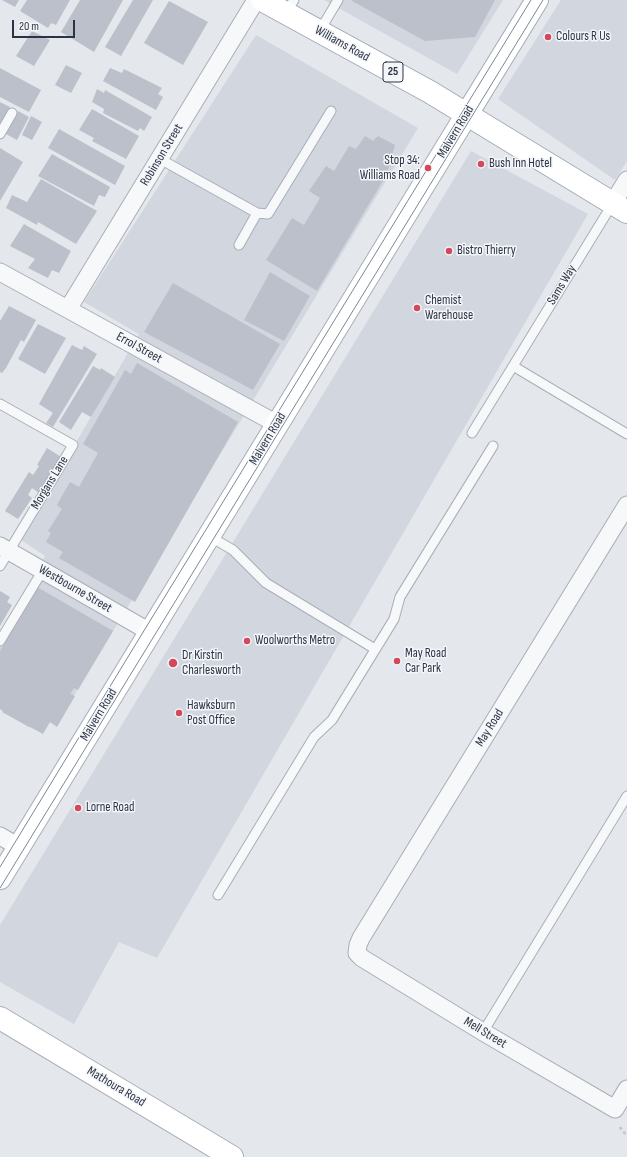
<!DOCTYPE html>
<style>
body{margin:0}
#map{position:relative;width:627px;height:1157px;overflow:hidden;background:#e4e7ec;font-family:"Sofia Sans Condensed",sans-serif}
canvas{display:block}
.scale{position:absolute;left:12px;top:20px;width:63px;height:18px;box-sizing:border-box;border:2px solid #2b3445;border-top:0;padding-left:5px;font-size:12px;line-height:14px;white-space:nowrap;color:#2b3445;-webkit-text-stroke:3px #f4f6f9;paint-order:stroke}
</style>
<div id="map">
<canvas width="627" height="1157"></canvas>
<div class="scale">20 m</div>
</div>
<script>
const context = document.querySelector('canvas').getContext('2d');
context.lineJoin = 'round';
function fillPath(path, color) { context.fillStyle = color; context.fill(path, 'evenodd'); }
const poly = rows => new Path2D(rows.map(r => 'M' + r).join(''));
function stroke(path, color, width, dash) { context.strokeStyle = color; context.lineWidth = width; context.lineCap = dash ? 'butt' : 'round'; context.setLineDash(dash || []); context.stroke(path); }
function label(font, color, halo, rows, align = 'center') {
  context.font = font + ' "Sofia Sans Condensed",sans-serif'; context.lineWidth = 3; context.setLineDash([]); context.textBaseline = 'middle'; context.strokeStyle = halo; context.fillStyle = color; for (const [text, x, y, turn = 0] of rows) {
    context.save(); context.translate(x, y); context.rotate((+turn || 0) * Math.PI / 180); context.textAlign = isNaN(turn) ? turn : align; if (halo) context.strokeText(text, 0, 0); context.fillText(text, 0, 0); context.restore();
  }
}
const built = poly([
 [324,0,503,0,457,74],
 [561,0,627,0,627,161,615,180,498,99],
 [256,35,418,128,69,704,0,668,0,635,45,556,20,539,139,334,84,302],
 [471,151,588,214,157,958,119,942,74,1024,0,982,0,925]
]);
const building = poly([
 [2,0,19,0,15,7],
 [27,0,70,0,56,25,51,23,48,28,20,11],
 [80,0,123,0,94,52,61,32],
 [133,0,153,0,121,56,105,47],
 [353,0,495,0,475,37,425,41,352,1],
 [169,1,208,22,183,65,144,43],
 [32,31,50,40,34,66,16,56],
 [66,65,82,73,71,93,55,85],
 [0,68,41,90,29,112,0,97],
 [110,68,122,73,124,69,162,88,158,94,163,97,156,110,103,81],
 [97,89,104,93,105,90,152,117,144,131,140,128,138,131,103,113,104,109,92,102],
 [0,102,10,107,0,125],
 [92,109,139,136,126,159,92,141,94,138,79,130],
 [18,111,29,117,17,140,6,134],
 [31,116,42,122,32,140,22,135],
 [59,129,125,166,115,185,48,148],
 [365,136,373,141,378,136,395,145,387,174,317,291,266,260,292,218,304,225,320,198,309,191,326,166,334,171,349,146,356,149],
 [0,148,23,162,0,201],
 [52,154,110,187,105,197,99,195,94,206,38,176],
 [41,179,97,211,76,244,38,222,37,225,6,208,12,195,27,202],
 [24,224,71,251,59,273,52,270,48,278,28,268,35,259,10,246],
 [270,272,310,296,284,341,244,320],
 [173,283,280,344,253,390,144,332],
 [9,306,36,320,24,342,21,340,6,368,2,373,0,372,0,321],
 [38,324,66,338,45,374,18,359],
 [72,345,82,350,84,346,97,354,53,427,46,423,53,413,39,404],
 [137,363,238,422,135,602,59,558,63,552,46,542,51,533,48,531,62,509,57,505,63,494,70,482,79,487,98,453,83,444,125,370,131,374],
 [93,366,100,370,101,368,115,377,91,417,82,412,71,430,59,422],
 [47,448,61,457,39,493,32,488,28,495,32,498,18,519,5,511,29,472,33,475,39,466,37,465],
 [37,587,113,631,78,690,74,688,70,694,75,696,57,727,50,722,43,734,30,727,29,727,2,712,3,711,0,709,0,651],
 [0,591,10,597,7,602,12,605,0,626]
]);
const path = poly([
 [620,1127,622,1131,627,1135]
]);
const lane = poly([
 [286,13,294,0],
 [319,32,338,0],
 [0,134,12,113],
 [160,159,257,213],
 [239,245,257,213,268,214,331,111],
 [513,366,627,434],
 [0,404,73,445,0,566],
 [472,433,613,203],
 [209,536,233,550,266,583,375,649],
 [0,641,43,570],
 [218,895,314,737,332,720,394,619,400,597,493,446],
 [483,1032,627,796]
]);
const street = poly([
 [613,203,627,180],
 [0,272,277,424],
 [68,309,256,0],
 [627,505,361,938,358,945,357,953,362,958,483,1032,615,1109,627,1089],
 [0,546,150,632],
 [0,836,19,847]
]);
const secondary = poly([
 [0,878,467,114],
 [0,1018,232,1157]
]);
const primary = poly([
 [262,0,430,92,627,212],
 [467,114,537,0]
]);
const tram = poly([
 [0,867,145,629,531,0],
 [0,888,543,0]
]);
const markers = [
 [548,37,4,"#d1495b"],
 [481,164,4,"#d1495b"],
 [428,168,4,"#d1495b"],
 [449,251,4,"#d1495b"],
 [417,308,4,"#d1495b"],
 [247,641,4,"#d1495b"],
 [397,661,4,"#d1495b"],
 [173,663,5,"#d1495b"],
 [179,713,4,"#d1495b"],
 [78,808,4,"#d1495b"]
];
const shields = [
 [393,72,20]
];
const shieldNames = [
 ["25",393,72]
];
const poiNames = [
 ["Colours R Us",556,37],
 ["Stop 34:",420,161,"right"],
 ["Williams Road",420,176,"right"],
 ["Bush Inn Hotel",489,164],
 ["Bistro Thierry",457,251],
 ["Chemist",425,301],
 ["Warehouse",425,316],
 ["Woolworths Metro",255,641],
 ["May Road",405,654],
 ["Car Park",405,669],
 ["Dr Kirstin",182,656],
 ["Charlesworth",182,671],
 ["Hawksburn",187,706],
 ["Post Office",187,721],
 ["Lorne Road",86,808]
];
const streetNames = [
 ["Williams Road",342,44,29],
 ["Malvern Road",456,132,-59],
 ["Robinson Street",162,155,-59],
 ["Sams Way",562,285,-59],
 ["Errol Street",139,348,29],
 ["Malvern Road",268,439,-59],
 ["Morgans Lane",50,483,-59],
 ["Westbourne Street",75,589,30],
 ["Malvern Road",99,715,-59],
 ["May Road",490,728,-58],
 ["Mell Street",485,1033,31],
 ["Mathoura Road",116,1087,31]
];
fillPath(built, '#d2d6de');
fillPath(building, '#bbc0ca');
stroke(lane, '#a9aeb7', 11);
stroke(street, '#a9aeb7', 19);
stroke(secondary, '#a9aeb7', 24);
stroke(primary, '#a3abb8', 24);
stroke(path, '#c2c5cb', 2.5, [3, 3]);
stroke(lane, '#f7f8fa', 9);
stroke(street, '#f7f8fa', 17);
stroke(secondary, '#fff', 22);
stroke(primary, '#fff', 22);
stroke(tram, '#7d8696', 1);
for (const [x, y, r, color] of markers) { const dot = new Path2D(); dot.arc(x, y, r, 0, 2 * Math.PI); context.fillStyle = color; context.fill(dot); stroke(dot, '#f4f6f9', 1.5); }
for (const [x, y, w] of shields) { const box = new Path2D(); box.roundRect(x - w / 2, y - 10, w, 20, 3); context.fillStyle = '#f4f6f9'; context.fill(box); stroke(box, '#2b3445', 1); }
label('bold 12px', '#2b3445', null, shieldNames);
label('13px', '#2b3445', '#f4f6f9', poiNames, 'left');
label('13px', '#2b3445', '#f4f6f9', streetNames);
</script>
